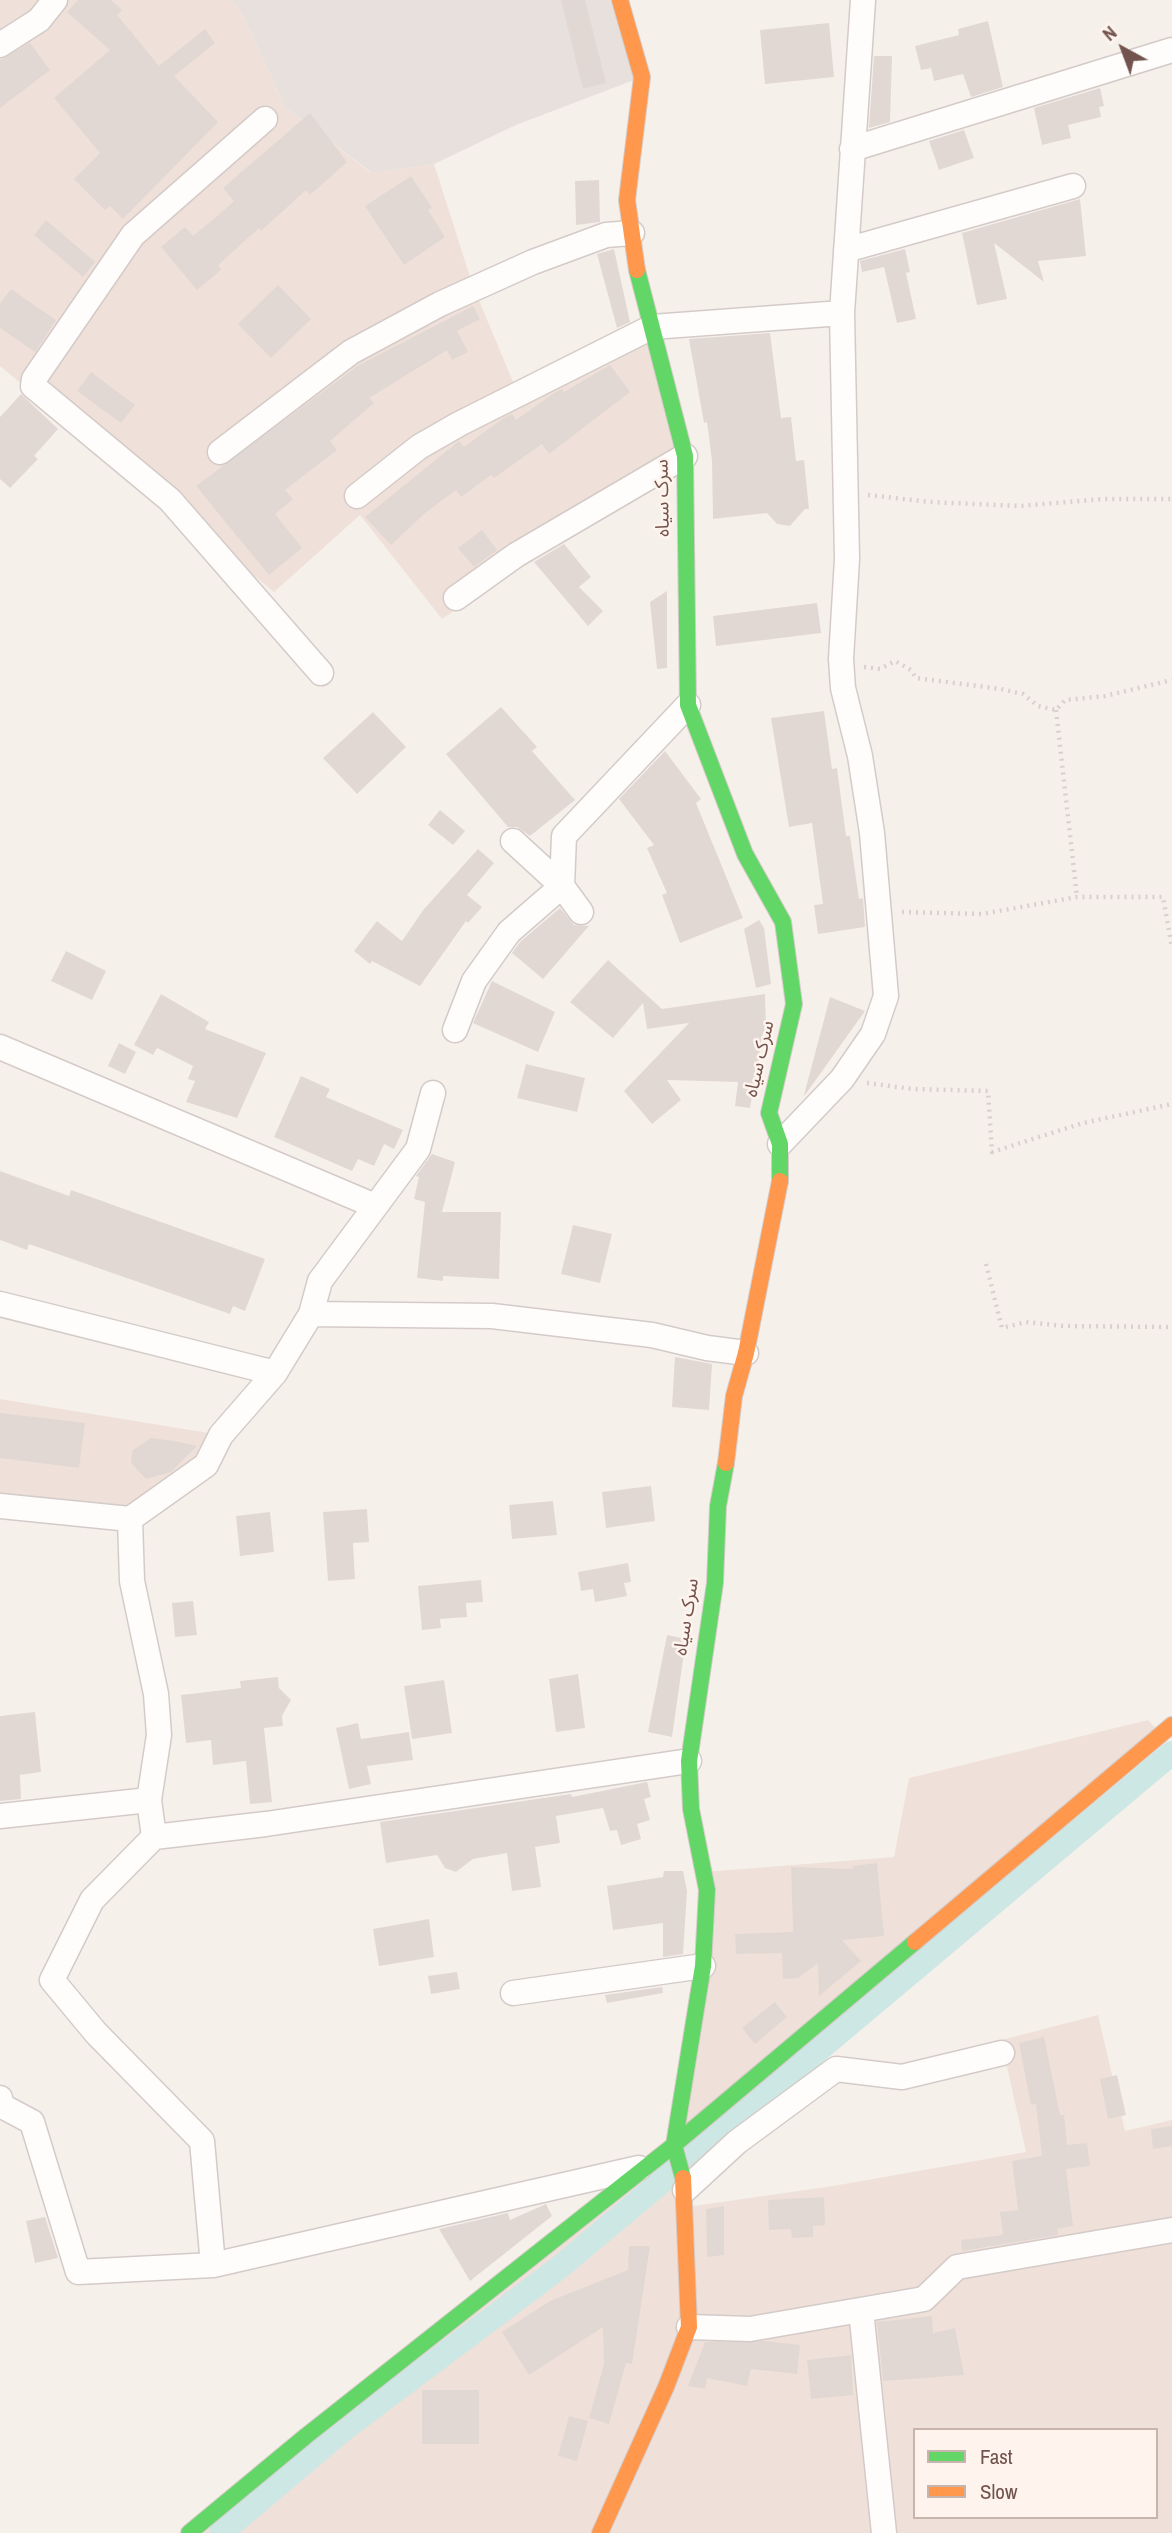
<!DOCTYPE html>
<meta charset="utf-8">
<style>
body{margin:0}
#map{position:relative;width:1172px;height:2533px;overflow:hidden;background:#f6f0eb;font-family:"Archivo Narrow",sans-serif}
canvas{display:block}
.legend{position:absolute;left:913px;top:2428px;width:245px;height:91px;box-sizing:border-box;background:#fef4ed;border:2px solid #c6b4ad;margin:0;padding:9px 12px;list-style:none;font-size:21px;color:#72534d}
.legend li{display:flex;align-items:center;gap:14px;height:35px}
.legend b{width:35px;border:2px solid #c6b4ad}
.north{position:absolute;left:1088px;top:14px;width:70px;height:70px;-webkit-text-stroke:5px #fef4ed;paint-order:stroke;rotate:319deg;font-size:19px;font-weight:700;line-height:28px;text-align:center;color:#72534d}
.north::after{content:'';display:block;margin:auto;width:24px;height:32px;background:#72534d;clip-path:polygon(50% 0,100% 100%,50% 72%,0 100%)}
</style>
<div id="map">
<canvas width="1172" height="2533"></canvas>
<ul class="legend">
<li><b style="height:9px;background:#63d668"></b>Fast</li>
<li><b style="height:9px;background:#ff974d"></b>Slow</li>
</ul>
<div class="north">N</div>
</div>
<script>
const context = document.querySelector('canvas').getContext('2d');
context.lineJoin = 'round';
function fillPath(path, color) { context.fillStyle = color; context.fill(path, 'evenodd'); }
const poly = rows => new Path2D(rows.map(r => 'M' + r).join(''));
function stroke(path, color, width, dash) { context.strokeStyle = color; context.lineWidth = width; context.lineCap = dash ? 'butt' : 'round'; context.setLineDash(dash || []); context.stroke(path); }
function label(font, color, halo, rows, align = 'center') {
  context.font = font + ' "Archivo Narrow","Noto Sans Arabic",sans-serif'; context.lineWidth = 5; context.setLineDash([]); context.textBaseline = 'middle'; context.strokeStyle = halo; context.fillStyle = color; for (const [text, x, y, turn = 0] of rows) {
    context.save(); context.translate(x, y); context.rotate((+turn || 0) * Math.PI / 180); context.textAlign = isNaN(turn) ? turn : align; if (halo) context.strokeText(text, 0, 0); context.fillText(text, 0, 0); context.restore();
  }
}
const residential = poly([
 [0,0,231,0,242,13,285,107,371,173,434,164,473,286,516,389,652,327,685,456,442,619,360,515,274,592,0,366],
 [0,1399,221,1435,146,1507,0,1505],
 [1148,1720,1161,1734,674,2145,687,2207,833,2186,1026,2152,1001,2040,1098,2015,1125,2131,1172,2120,1172,2533,189,2533,673,2145,704,1872,894,1857,909,1778],
 [915,2430,1156,2430,1156,2517,915,2517]
]);
const industrial = poly([
 [231,0,620,0,642,77,516,125,434,164,372,173,285,107,242,13]
]);
const canal = poly([
 [221,2533,343,2430,560,2267,1172,1753]
]);
const building = poly([
 [78,0,111,0,122,10,117,15,159,66,205,29,215,43,174,76,218,122,123,219,110,206,105,210,74,179,100,153,54,98,110,50,67,12],
 [561,0,585,0,606,83,583,89],
 [988,21,1003,87,971,97,963,74,934,81,931,68,921,70,915,46,959,35,958,29],
 [829,23,834,77,765,84,760,30],
 [30,43,50,70,0,108,0,60],
 [874,56,892,56,890,122,869,128],
 [1100,88,1104,106,1099,107,1101,117,1068,125,1071,138,1042,145,1034,108],
 [310,113,347,162,310,195,306,190,261,231,259,228,218,265,221,270,197,290,161,247,185,227,193,236,215,218,234,201,223,188],
 [964,130,974,158,939,170,929,141],
 [411,176,432,208,428,210,445,237,404,265,365,206],
 [599,180,600,222,576,225,575,181],
 [1080,199,1086,256,1038,261,1044,282,994,243,1007,299,977,305,962,233],
 [46,220,95,262,83,277,34,235],
 [614,249,630,322,617,328,597,254],
 [905,249,910,272,906,273,916,319,897,323,884,267,862,272,860,261],
 [278,285,311,319,271,358,238,324],
 [11,289,56,320,35,352,0,328,0,304],
 [473,306,480,319,457,331,468,352,452,360,447,350,369,398,374,403,330,441,337,450,285,490,293,499,275,514,302,548,269,575,196,486,359,365],
 [770,333,781,418,791,417,796,461,804,460,809,509,805,509,790,526,777,524,767,513,713,519,712,461,707,422,704,423,689,339],
 [610,365,630,392,549,454,542,444,494,478,491,475,461,497,456,490,425,513,391,545,365,517,459,441,464,447,505,417,512,414,516,420,554,393,562,389,564,392],
 [91,372,135,405,121,423,77,391],
 [21,394,58,429,34,456,38,459,10,488,0,479,0,417],
 [482,530,497,550,474,567,458,548],
 [564,544,591,577,579,587,603,611,588,626,534,562],
 [667,591,667,668,657,669,650,602],
 [817,603,821,633,716,646,713,616],
 [501,707,537,747,532,751,575,800,530,836,517,827,508,827,446,754],
 [824,711,832,769,837,768,846,836,850,836,859,899,863,898,865,927,818,934,814,905,823,904,812,823,789,827,771,718],
 [373,712,406,747,357,794,323,758],
 [665,751,701,799,696,803,743,918,680,943,662,895,667,893,647,848,654,845,619,799],
 [440,810,465,831,453,845,428,825],
 [478,849,494,863,467,895,482,907,468,923,466,921,420,986,372,961,370,964,354,951,377,921,402,941,424,909],
 [560,908,574,925,589,926,543,979,512,953,520,942],
 [759,920,764,928,771,984,756,988,744,929],
 [66,951,106,971,92,1000,51,981],
 [608,960,662,1009,765,994,766,1033,763,1032,750,1108,735,1106,738,1082,667,1080,681,1100,652,1124,624,1091,689,1023,647,1029,643,1003,613,1038,570,1002],
 [492,981,555,1012,538,1052,473,1023],
 [161,994,209,1022,205,1029,266,1053,237,1118,186,1102,195,1081,188,1079,193,1066,157,1048,153,1055,134,1045],
 [830,997,865,1011,805,1095,804,1095],
 [119,1043,136,1052,125,1074,108,1066],
 [526,1064,585,1078,577,1112,517,1098],
 [301,1076,330,1089,326,1097,403,1130,394,1149,384,1144,374,1166,358,1159,352,1171,274,1137],
 [432,1154,455,1162,442,1212,501,1212,499,1279,443,1276,443,1281,417,1278,425,1202,414,1199,419,1177,416,1176],
 [0,1171,69,1196,71,1190,265,1259,245,1311,233,1306,230,1314,29,1244,27,1250,0,1240],
 [573,1225,612,1234,600,1283,561,1274],
 [675,1357,712,1364,709,1410,672,1407],
 [0,1413,85,1423,79,1468,0,1458],
 [151,1438,174,1441,197,1446,171,1472,146,1479,131,1463,132,1451],
 [651,1486,655,1521,606,1528,602,1492],
 [553,1501,557,1535,512,1539,509,1505],
 [367,1509,369,1542,353,1543,355,1579,328,1581,323,1512],
 [270,1512,274,1552,240,1556,236,1516],
 [628,1563,631,1582,624,1583,627,1596,595,1602,593,1589,581,1591,578,1572],
 [481,1580,483,1602,466,1603,467,1617,440,1619,441,1628,422,1630,418,1586],
 [193,1601,197,1635,175,1637,172,1603],
 [667,1635,686,1639,672,1737,648,1732],
 [578,1674,585,1728,556,1732,549,1679],
 [278,1677,279,1688,291,1700,282,1716,283,1726,264,1728,272,1802,250,1804,246,1761,213,1765,211,1740,186,1743,181,1695,241,1688,240,1681],
 [444,1680,452,1733,412,1739,404,1686],
 [35,1712,41,1772,20,1775,21,1799,0,1801,0,1716],
 [358,1723,361,1739,409,1732,413,1760,367,1766,371,1784,349,1789,336,1728],
 [647,1782,651,1797,644,1799,650,1820,637,1824,641,1839,621,1845,617,1830,610,1831,603,1808,556,1816,560,1843,535,1847,541,1887,512,1891,507,1853,473,1859,456,1872,445,1868,437,1855,386,1863,380,1822,571,1794,572,1797],
 [877,1863,884,1936,842,1940,861,1961,819,1996,818,1963,798,1978,783,1979,782,1953,736,1954,735,1934,793,1932,791,1867,853,1869,853,1866],
 [664,1871,683,1871,687,1891,683,1954,663,1957,663,1923,613,1930,607,1886,663,1877],
 [429,1919,434,1957,379,1966,373,1929],
 [457,1972,460,1989,431,1994,428,1976],
 [662,1987,663,1993,607,2003,605,1995],
 [775,2002,787,2017,755,2044,742,2028],
 [1044,2037,1060,2115,1064,2115,1067,2145,1087,2143,1090,2166,1066,2169,1073,2226,1057,2229,1058,2235,962,2251,961,2240,1003,2235,1000,2212,1018,2210,1012,2161,1042,2156,1036,2104,1031,2105,1019,2043],
 [1117,2075,1126,2115,1108,2119,1100,2079],
 [1172,2126,1172,2146,1153,2149,1151,2129],
 [824,2197,825,2225,813,2226,813,2237,792,2238,791,2229,769,2230,768,2200],
 [546,2204,552,2216,470,2281,439,2229,508,2213,510,2220],
 [724,2206,724,2255,707,2257,706,2209],
 [45,2217,58,2258,35,2263,26,2221],
 [629,2246,650,2246,632,2364,626,2363,609,2424,589,2418,604,2364,603,2327,529,2375,502,2332,550,2301,628,2270],
 [932,2316,933,2333,955,2328,964,2375,883,2381,877,2322],
 [765,2341,800,2345,797,2374,751,2369,747,2386,707,2378,705,2389,688,2386,705,2342],
 [851,2355,853,2395,811,2399,807,2360],
 [422,2390,479,2390,479,2444,422,2444],
 [569,2416,588,2421,577,2461,558,2456]
]);
const path = poly([
 [868,495,930,502,1020,506,1103,499,1172,499],
 [864,667,880,669,895,661,911,670,916,678,1001,689,1023,694,1038,706,1056,710,1065,700,1105,696,1172,680],
 [1056,710,1077,897],
 [902,912,982,914,1077,897,1163,897,1172,948],
 [867,1083,912,1089,988,1091,992,1152,1083,1123,1172,1104],
 [986,1264,1002,1328,1026,1322,1063,1326,1172,1327]
]);
const street = poly([
 [0,45,39,20,55,0],
 [265,119,133,235,34,379,33,386,170,500,321,673],
 [852,149,1172,50],
 [846,250,1073,186],
 [220,452,351,352,440,304,533,262,606,235,632,233],
 [357,496,419,447,459,424,652,327,842,313],
 [456,598,516,555,685,456],
 [513,841,562,886,581,912],
 [455,1030,474,981,509,932,562,886,564,836,688,705],
 [0,1047,375,1206],
 [780,1144,842,1079,873,1034,886,996,872,833,860,756,843,688,841,659,847,559,842,313,863,0],
 [0,1304,275,1373],
 [311,1314,320,1281,418,1149,433,1093],
 [0,1506,130,1519,206,1465,221,1435,275,1373,311,1314,492,1316,652,1335,707,1348,746,1353],
 [130,1519,132,1581,156,1694,159,1735,149,1800,154,1837,266,1824,689,1761],
 [0,1816,149,1800],
 [154,1837,92,1900,52,1980,96,2033,202,2141,213,2265],
 [513,1993,703,1966],
 [0,2098,2,2106,32,2122,78,2272,213,2265,639,2168],
 [685,2190,737,2142,836,2069,902,2077,1002,2053],
 [861,2310,884,2533],
 [689,2327,750,2329,924,2299,957,2267,1172,2230]
]);
const fast = poly([
 [637,270,685,456,688,705,745,854,783,922,794,1004,769,1113,780,1144,780,1181],
 [683,2178,674,2145,703,1966,707,1890,691,1809,689,1761,715,1583,718,1506,726,1463],
 [189,2533,306,2436,674,2145,915,1942]
]);
const slow = poly([
 [620,0,642,77,627,200,637,270],
 [726,1463,734,1396,746,1353,780,1181],
 [915,1942,1172,1725],
 [600,2533,666,2387,689,2327,683,2178]
]);
const streetNames = [
 ["سرک سیاه",663,498,-91],
 ["سرک سیاه",760,1059,-77],
 ["سرک سیاه",687,1617,-81]
];
fillPath(residential, '#efe1d9');
fillPath(industrial, '#e8e0dc');
stroke(canal, '#cde7e4', 24);
fillPath(building, '#e2d8d3');
stroke(street, '#d4cbc8', 27);
stroke(fast, '#d5cbc8', 18);
stroke(slow, '#d5cbc8', 18);
stroke(path, '#d9d0ce', 4.5, [2, 5]);
stroke(street, '#fefdfc', 24);
stroke(fast, '#63d668', 16);
stroke(slow, '#ff974d', 16);
label('19px', '#72534d', '#fef4ed', streetNames);
</script>
